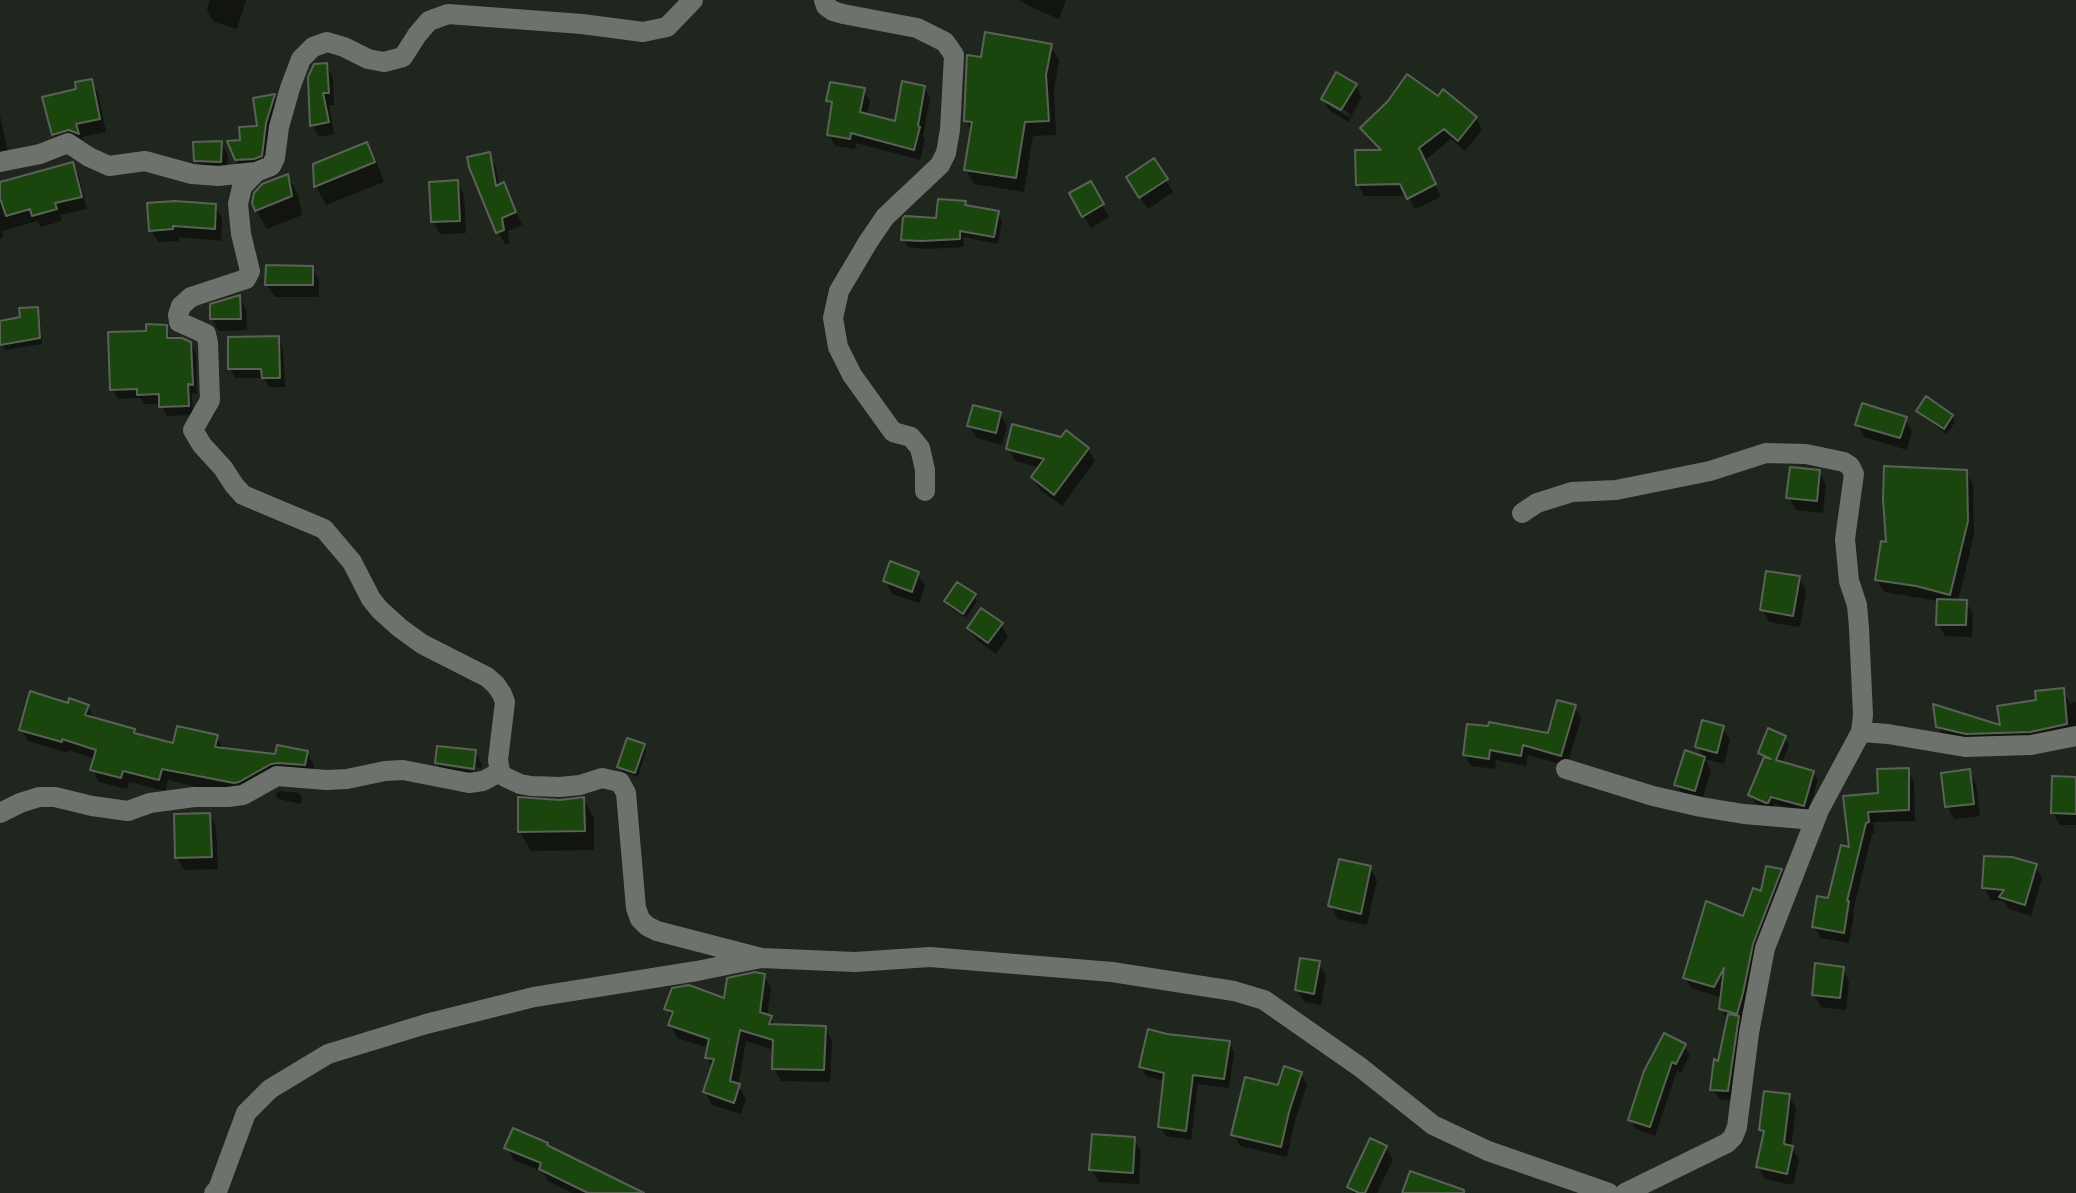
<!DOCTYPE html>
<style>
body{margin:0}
canvas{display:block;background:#1f261d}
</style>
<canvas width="2076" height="1193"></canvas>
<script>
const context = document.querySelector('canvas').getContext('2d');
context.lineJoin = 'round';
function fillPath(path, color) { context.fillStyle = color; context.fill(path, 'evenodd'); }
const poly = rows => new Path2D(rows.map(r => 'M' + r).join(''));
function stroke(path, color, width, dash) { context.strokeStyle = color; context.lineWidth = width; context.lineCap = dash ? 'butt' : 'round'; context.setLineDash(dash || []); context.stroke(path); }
const shadow = poly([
 [210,0,246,0,237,29,214,22,207,10],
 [1019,0,1066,0,1059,19,1035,9],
 [1050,46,1059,60,1054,91,1056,135,1033,136,1024,192,974,184,966,170,972,132,966,120,983,59],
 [326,65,333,78,334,105,329,105,334,134,319,137,312,125],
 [91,81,98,93,106,132,82,137,84,144,61,147,54,135,45,99,78,91],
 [1355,85,1362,97,1348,122,1330,111,1323,99],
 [1331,102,1351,114,1349,117,1331,107],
 [924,87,930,98,923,136,925,140,920,160,856,143,855,149,835,146,829,135,833,108,828,100,863,90,870,101,867,116,896,123],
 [274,96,279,106,266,166,242,170,236,160,259,128],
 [0,115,8,152,0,154],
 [1476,118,1482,130,1465,151,1451,139,1424,161,1441,197,1415,209,1408,196,1364,196,1358,184,1381,152,1369,140,1362,128],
 [221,143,228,155,227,173,203,173,196,160],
 [366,144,377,163,384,182,326,205,316,186,315,165],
 [488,155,496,167,499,186,510,197,522,225,508,231,510,243,505,244,498,232],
 [72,164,79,176,87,209,60,215,62,221,41,227,37,221,2,231,3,238,0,239,0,184],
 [288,176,298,195,302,215,267,229,256,210],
 [1166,180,1173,192,1148,209,1135,189],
 [457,182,464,195,466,233,440,234,433,222],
 [1090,183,1109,217,1091,228,1072,194],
 [965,203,967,208,998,213,1002,221,998,244,963,237,964,247,927,249,908,247,903,239],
 [215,206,222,218,221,241,179,237,179,241,158,242,151,230],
 [312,268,319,280,319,297,275,297,267,285],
 [239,297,246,309,247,330,219,331,212,318],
 [37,309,40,315,42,344,5,350,2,344,0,323,22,319],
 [165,327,171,340,190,343,196,353,197,394,192,393,193,415,167,416,161,404,144,404,141,398,118,399,112,389],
 [278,338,283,348,285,387,269,387,264,378,235,378,230,368],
 [1918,411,1952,416,1955,422,1947,434,1922,416],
 [1000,414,1007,426,1002,445,977,438,969,426],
 [1905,419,1912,431,1907,450,1864,437,1857,424],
 [1008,448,1088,449,1095,461,1062,506,1040,490,1033,478,1041,468,1015,461],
 [1819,472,1826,485,1823,513,1796,510,1789,497],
 [1966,472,1973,484,1974,535,1958,601,1966,602,1973,614,1972,637,1945,636,1938,624,1939,601,1884,592,1877,580,1889,544],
 [918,574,925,586,919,603,892,594,885,581],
 [1799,578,1806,590,1800,627,1769,622,1762,609],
 [974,596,977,601,966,618,949,607,946,601],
 [1001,624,1008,637,996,654,977,640,969,628],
 [2063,690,2070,704,2076,702,2076,734,1945,739,1938,726,2002,728,2038,702],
 [69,705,88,707,95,719,134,731,136,735,175,746,216,736,224,750,277,757,307,753,314,765,312,777,246,794,214,791,168,780,165,791,129,782,127,789,99,782,93,770,95,759,69,750,68,753,28,741,21,729],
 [1574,707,1581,718,1567,766,1528,755,1526,766,1496,760,1495,769,1471,766,1465,755,1549,735],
 [1723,728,1730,740,1724,764,1705,759,1711,771,1701,803,1684,797,1677,785,1704,758,1697,747],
 [1784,737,1789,745,1782,763,1813,772,1818,780,1808,813,1775,804,1772,810,1755,803,1750,795,1765,761,1760,753],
 [643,745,646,751,638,777,623,772,619,766],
 [474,752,482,764,481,768,442,762,442,766,481,772,444,775,437,763],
 [1907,770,1914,782,1915,821,1873,822,1875,834,1872,834,1853,912,1854,914,1849,943,1821,938,1814,927,1830,900,1852,850,1846,798,1880,794],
 [1969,771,1976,784,1980,816,1954,819,1947,806],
 [2076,779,2076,825,2060,825,2053,813],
 [280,791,299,793,302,798,301,804,278,799,275,794],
 [583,799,594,818,594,850,531,851,520,832,560,802],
 [209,815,216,827,218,869,184,870,177,858],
 [2035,866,2042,878,2031,916,2009,909,2004,901,1991,900,1984,888],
 [1370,868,1377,880,1367,925,1338,919,1331,906],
 [1781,871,1787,881,1734,1101,1719,1099,1713,1089,1728,1020,1721,1009,1723,998,1691,988,1685,978,1744,919],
 [1318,963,1326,976,1321,1005,1304,1002,1297,990],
 [1842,968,1849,981,1846,1010,1821,1007,1814,995],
 [764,976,771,988,767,1017,770,1018,775,1026,825,1028,832,1041,830,1082,781,1081,774,1069,774,1050,746,1041,738,1086,746,1099,741,1114,712,1105,705,1092,713,1068,707,1057,709,1048,677,1038,670,1025,672,1018,667,1009,726,1000],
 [1664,1035,1684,1046,1690,1055,1681,1073,1677,1071,1655,1136,1636,1129,1630,1120],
 [1229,1043,1234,1052,1229,1088,1198,1084,1191,1140,1166,1136,1160,1127,1165,1081,1146,1076,1141,1066],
 [1301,1074,1307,1085,1294,1124,1287,1157,1240,1146,1234,1135,1279,1088],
 [1789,1096,1796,1108,1791,1146,1799,1160,1793,1185,1765,1179,1758,1167,1765,1136,1761,1130],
 [1134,1139,1141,1151,1139,1184,1099,1182,1091,1169],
 [507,1147,548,1147,629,1193,572,1193,548,1181,543,1172,514,1160],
 [1386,1148,1393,1160,1377,1193,1353,1193,1349,1187]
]);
const building = poly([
 [985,32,1052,44,1046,75,1049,121,1025,122,1016,178,964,170,972,122,964,121,967,55,981,57,985,32],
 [327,63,329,93,323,93,329,122,310,126,308,77,314,64,327,63],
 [1336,72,1357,84,1341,110,1321,99,1336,72],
 [1407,74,1438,96,1443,89,1477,117,1458,141,1444,129,1419,148,1436,184,1407,199,1400,184,1356,185,1355,150,1381,150,1360,128,1388,101,1407,74],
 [92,79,100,119,76,124,79,134,69,130,52,135,42,97,76,89,75,82,92,79],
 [902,81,925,86,918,126,920,127,914,150,851,133,850,139,827,135,832,102,826,101,830,82,865,88,860,112,895,121,902,81],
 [275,94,266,123,262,156,254,159,235,160,227,141,240,140,239,127,257,126,253,98,275,94],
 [222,141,221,162,194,161,193,142,222,141],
 [367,142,375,162,314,187,313,164,367,142],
 [490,152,496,186,504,182,516,212,502,218,504,230,496,233,469,167,467,157,490,152],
 [1154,158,1168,179,1139,198,1126,177,1154,158],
 [73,162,82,197,55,203,57,209,32,216,30,209,6,216,0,198,0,182,73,162],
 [288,174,292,196,255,211,252,203,254,193,262,184,288,174],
 [458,180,460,221,431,222,429,182,458,180],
 [1091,181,1104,204,1082,217,1069,193,1091,181],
 [938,199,966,201,965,205,999,211,994,237,960,231,960,239,922,241,901,240,903,218,905,216,936,218,938,199],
 [175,201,216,204,215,229,173,226,173,229,149,231,147,203,175,201],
 [266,265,313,266,313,285,265,285,266,265],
 [240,295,241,319,210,319,210,304,240,295],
 [38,307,40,338,0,345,0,321,20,317,19,308,38,307],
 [146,324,167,325,167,338,182,338,191,342,193,385,188,384,189,406,159,407,159,394,137,395,137,389,110,390,108,332,146,331,146,324],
 [279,336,280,378,262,378,261,369,228,369,228,337,279,336],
 [1926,396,1953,415,1944,429,1916,411,1926,396],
 [1862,403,1907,417,1900,438,1855,425,1862,403],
 [973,405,1001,412,996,433,967,426,973,405],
 [1012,424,1061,437,1066,430,1089,448,1054,495,1031,477,1044,459,1006,449,1012,424],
 [1884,466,1967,470,1968,521,1950,595,1916,586,1875,580,1881,541,1886,542,1883,499,1884,466],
 [1790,467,1820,470,1817,501,1786,498,1790,467],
 [890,561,919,572,912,592,883,581,890,561],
 [1766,571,1800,576,1793,616,1760,610,1766,571],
 [957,582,976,594,963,614,944,601,957,582],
 [1937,599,1967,600,1966,625,1936,625,1937,599],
 [981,608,1003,623,988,643,967,628,981,608],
 [2064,688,2067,724,2030,732,1966,734,1936,727,1933,704,2000,725,1997,706,2036,700,2035,691,2064,688],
 [30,691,68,703,69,698,89,705,85,715,135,729,134,733,173,743,177,726,218,735,215,747,275,754,277,745,308,751,305,765,278,763,271,764,239,782,234,783,162,769,159,780,123,771,121,778,90,770,96,750,62,739,62,742,19,730,30,691],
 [1557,700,1576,705,1561,756,1523,745,1521,756,1490,750,1489,759,1463,755,1467,724,1488,726,1489,722,1548,733,1557,700],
 [1702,720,1724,726,1717,753,1695,747,1702,720],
 [1768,728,1786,736,1776,760,1814,771,1804,806,1771,797,1768,803,1766,803,1748,795,1764,757,1771,759,1758,753,1768,728],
 [627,738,645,744,635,773,617,767,627,738],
 [437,746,476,750,474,769,435,763,437,746],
 [1685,750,1705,757,1695,791,1674,785,1685,750],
 [1909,768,1909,810,1868,812,1869,822,1866,823,1847,901,1849,901,1844,933,1812,927,1817,896,1828,898,1841,845,1849,847,1843,796,1878,793,1877,769,1909,768],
 [1970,769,1974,804,1945,807,1941,773,1970,769],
 [2052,776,2076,777,2076,814,2051,813,2052,776],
 [518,797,560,800,584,797,585,831,518,832,518,797],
 [210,813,212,857,175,858,174,814,210,813],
 [1984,856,2012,857,2037,864,2025,905,1999,897,2004,890,1982,888,1984,856],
 [1339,859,1371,866,1361,914,1328,906,1339,859],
 [1766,866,1782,869,1753,944,1743,993,1737,1014,1719,1009,1724,968,1714,987,1683,978,1706,901,1743,916,1753,888,1761,891,1766,866],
 [1300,958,1320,961,1314,994,1295,990,1300,958],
 [1815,963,1844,967,1840,998,1812,995,1815,963],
 [755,972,765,974,760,1012,772,1016,769,1024,826,1026,824,1070,772,1069,773,1040,740,1030,730,1081,740,1084,734,1103,703,1092,714,1059,705,1058,709,1039,668,1025,673,1012,664,1009,672,988,689,985,724,998,727,978,755,972],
 [1728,1014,1739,1016,1728,1091,1710,1090,1714,1059,1718,1061,1728,1014],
 [1148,1029,1167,1034,1230,1041,1224,1079,1193,1075,1186,1131,1158,1127,1164,1073,1139,1067,1148,1029],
 [1664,1033,1686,1044,1676,1064,1672,1062,1650,1127,1628,1120,1644,1071,1664,1033],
 [1284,1066,1302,1072,1289,1112,1281,1147,1231,1135,1245,1077,1278,1085,1284,1066],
 [1764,1091,1790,1094,1784,1144,1793,1146,1787,1174,1756,1167,1764,1131,1759,1130,1764,1091],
 [513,1128,548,1143,547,1145,644,1193,588,1193,539,1169,541,1163,504,1148,513,1128],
 [1092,1134,1135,1137,1133,1173,1089,1170,1092,1134],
 [1370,1138,1387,1146,1365,1193,1359,1193,1347,1187,1370,1138],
 [1410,1171,1464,1190,1464,1193,1402,1193,1410,1171]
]);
const minor = poly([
 [693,0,667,27,643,32,582,24,448,14,429,21,417,35,403,57,384,62,368,59,344,47,327,42,313,47,301,59,290,88,279,127,275,158,271,166,256,172,242,187,238,204,241,234,250,271,246,279,191,297,181,306,178,315,179,322,206,334,208,343,210,400,193,430,202,445,223,468,234,485,243,495,324,529,352,562,371,599,380,610,400,628,422,644,487,677,496,685,502,694,505,702,498,760,500,772,505,777,520,784,531,786,560,787,580,785,602,778,620,782,626,793,636,908,640,919,647,926,657,931,761,958],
 [824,0,826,6,833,11,843,14,917,28,945,42,954,55,950,130,946,153,940,165,885,217,868,242,839,291,833,318,838,347,852,375,893,432,911,437,920,448,925,470,925,491],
 [0,162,40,154,68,143,89,157,109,166,145,161,192,174,218,176,256,172],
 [1522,513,1537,503,1572,492,1616,490,1710,471,1766,453,1806,454,1844,462,1850,466,1854,474,1845,539,1849,581,1857,605,1859,628,1863,715,1861,732,1888,734,1965,747,2031,745,2076,736],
 [1566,769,1653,796,1701,807,1744,814,1815,820],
 [0,813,20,803,39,797,55,797,92,806,128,811,150,803,194,797,228,797,243,795,277,776,326,780,347,779,385,771,403,770,469,783,483,781,500,772],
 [214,1193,218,1189,246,1113,270,1089,328,1054,426,1024,534,997,697,971,761,958,855,962,930,957,1112,972,1234,991,1264,1000,1360,1067,1433,1125,1488,1151,1609,1193],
 [1625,1193,1727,1143,1733,1137,1737,1127,1749,1033,1765,948,1819,810,1861,732]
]);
fillPath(shadow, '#0007');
fillPath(building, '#1a460e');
stroke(building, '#5a6258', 2);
stroke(minor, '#6e726d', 20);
</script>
